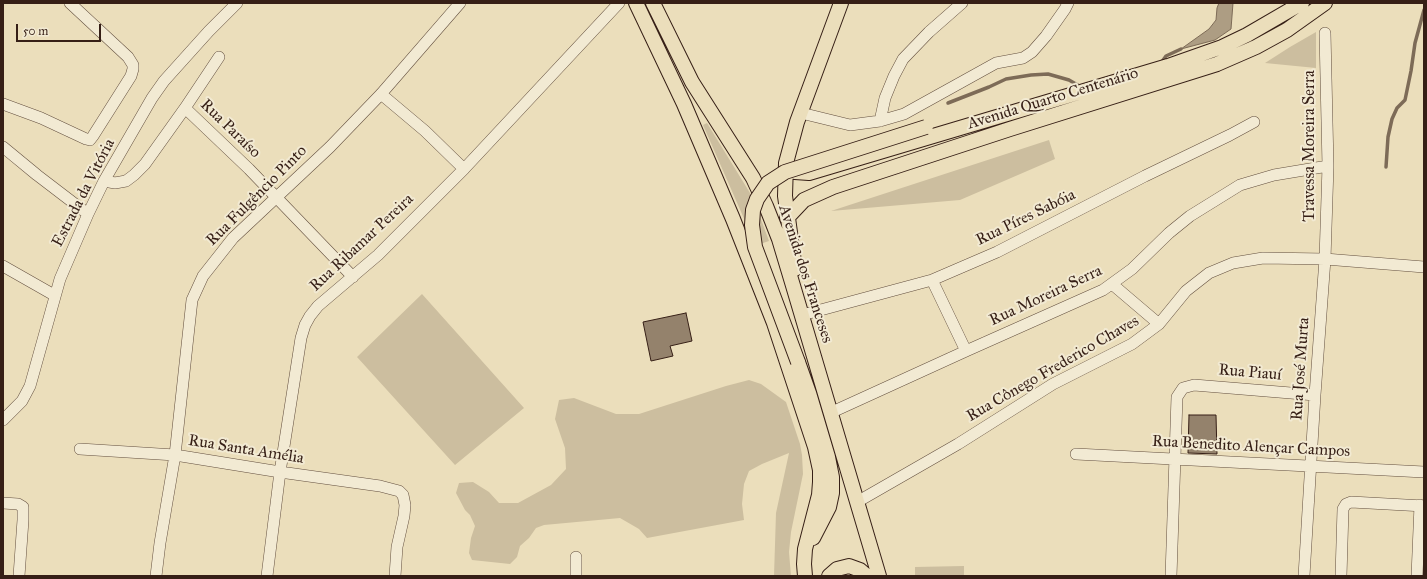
<!DOCTYPE html>
<meta charset="utf-8">
<style>
body{margin:0}
#map{position:relative;width:1427px;height:579px;overflow:hidden;background:#ebdebb;font-family:"IM FELL Great Primer",serif}
canvas{display:block}
.frame{position:absolute;inset:0;border:4px solid #361f16;pointer-events:none}
.scale{position:absolute;left:16px;top:24px;width:85px;height:18px;box-sizing:border-box;border:2px solid #361f16;border-top:0;padding-left:5px;font-size:12px;line-height:14px;white-space:nowrap;color:#361f16;-webkit-text-stroke:3px #f2ead3;paint-order:stroke}
</style>
<div id="map">
<canvas width="1427" height="579"></canvas>
<div class="frame"></div>
<div class="scale">50 m</div>
</div>
<script>
const context = document.querySelector('canvas').getContext('2d');
context.lineJoin = 'round';
function fillPath(path, color) { context.fillStyle = color; context.fill(path, 'evenodd'); }
const poly = rows => new Path2D(rows.map(r => 'M' + r).join(''));
function stroke(path, color, width, dash) { context.strokeStyle = color; context.lineWidth = width; context.lineCap = dash ? 'butt' : 'round'; context.setLineDash(dash || []); context.stroke(path); }
function label(font, color, halo, rows, align = 'center') {
  context.font = font + ' "IM FELL Great Primer",serif'; context.lineWidth = 4; context.setLineDash([]); context.textBaseline = 'middle'; context.strokeStyle = halo; context.fillStyle = color; for (const [text, x, y, turn = 0] of rows) {
    context.save(); context.translate(x, y); context.rotate((+turn || 0) * Math.PI / 180); context.textAlign = isNaN(turn) ? turn : align; if (halo) context.strokeText(text, 0, 0); context.fillText(text, 0, 0); context.restore();
  }
}
const green = poly([
 [1316,32,1316,68,1265,63,1290,47],
 [707,123,750,193,759,214,769,241,760,244,749,230,703,125],
 [1049,140,1055,159,960,200,831,211],
 [422,294,524,408,455,465,357,357],
 [749,380,761,384,786,402,800,444,802,455,803,474,791,532,789,552,791,576,774,576,776,513,789,453,762,464,749,471,744,484,742,504,744,520,647,538,639,529,620,518,544,525,536,528,529,538,520,546,517,557,510,564,472,560,469,553,471,538,475,526,470,515,465,510,456,493,459,483,473,482,489,492,499,503,518,503,551,485,566,469,565,448,555,419,559,400,574,398,616,414,639,414,726,386],
 [964,566,964,576,915,576,915,567]
]);
const water = poly([
 [1219,3,1233,3,1231,29,1215,40,1181,49,1209,29,1216,20,1217,8,1219,3]
]);
const stream = poly([
 [1161,63,1166,56,1181,49],
 [948,103,989,87,1006,79,1031,75,1048,74,1069,80,1081,87],
 [1386,167,1388,137,1392,119,1397,108,1405,100,1411,71,1415,43,1424,10]
]);
const building = poly([
 [686,313,692,341,670,346,673,356,651,361,643,322,686,313],
 [1189,415,1216,415,1217,454,1188,453,1189,415]
]);
const minor = poly([
 [381,94,425,131,464,169],
 [3,104,41,118,86,139,90,140,93,136,131,76,133,69,133,65,128,57,70,3],
 [185,108,249,169,353,277],
 [801,113,850,125,880,121,904,114,996,63,1023,58,1032,52,1046,36,1065,9,1068,3],
 [880,121,885,98,894,76,903,59,929,32,962,3],
 [3,147,37,175,88,214],
 [104,181,115,183,126,181,134,175,145,164,185,108,219,57],
 [3,266,54,295],
 [932,280,966,351],
 [1112,284,1159,324],
 [802,315,932,280,997,252,1145,176,1230,135,1254,122],
 [830,413,966,351,1103,290,1132,269,1169,233,1190,216,1240,185,1274,175,1328,166],
 [3,420,22,401,30,386,60,279,88,214,104,181,152,98,164,81,209,31,237,3],
 [80,449,175,455,280,472,380,486,399,491,403,495,405,505,404,516,397,547,395,576],
 [1076,454,1424,472],
 [857,502,958,444,1053,384,1132,344,1159,324,1186,291,1209,273,1233,263,1263,258,1325,259,1424,267],
 [3,503,18,504,23,507,23,520,19,576],
 [576,557,576,576],
 [156,576,160,543,175,455,192,300,203,276,233,238,330,147,381,94,460,3],
 [267,576,280,472,301,338,305,325,310,316,318,306,378,255,464,169,619,3],
 [1171,576,1177,397,1183,388,1194,385,1315,395],
 [1304,576,1315,395,1325,259,1328,166,1325,33],
 [1341,576,1343,509,1346,504,1351,502,1424,506],
 [1417,576,1420,505]
]);
const major = poly([
 [636,3,684,104,733,219,774,323,815,447,820,470,820,482,819,495,805,549,804,564,805,576],
 [653,3,692,82,753,178,766,206,779,239,794,289,879,576],
 [786,163,791,170,795,172,809,173,1168,66,1222,47,1247,35,1302,3],
 [787,218,804,200,833,187,1010,129,1217,64,1256,47,1287,30,1325,3],
 [795,269,785,196,786,163,797,122,841,3],
 [798,362,809,393,828,457,832,477,832,493,829,507,813,538],
 [829,576,837,569,849,566,860,570,867,576]
]);
const majorBridge = poly([
 [798,362,755,247,752,225,753,210,757,199,768,183,785,172,926,127]
]);
const streetNames = [
 ["Avenida Quarto Centenário",1053,99,-17],
 ["Rua Paraíso",230,129,44],
 ["Travessa Moreira Serra",1310,146,-90],
 ["Estrada da Vitória",84,193,-63],
 ["Rua Fulgêncio Pinto",257,196,-45],
 ["Rua Píres Sabóia",1026,218,-26],
 ["Rua Ribamar Pereira",362,243,-43],
 ["Avenida dos Franceses",805,274,72],
 ["Rua Moreira Serra",1046,296,-25],
 ["Rua Cônego Frederico Chaves",1053,369,-30],
 ["Rua José Murta",1301,369,-86],
 ["Rua Piauí",1250,373,5],
 ["Rua Benedito Alençar Campos",1251,447,3],
 ["Rua Santa Amélia",246,450,9]
];
fillPath(green, '#ccbe9f');
fillPath(water, '#ad9d83');
stroke(water, '#7d6b57', 1);
stroke(stream, '#7d6b57', 3.5);
fillPath(building, '#94826c');
stroke(building, '#361f16', 1);
stroke(minor, '#634f3f', 12);
stroke(major, '#361f16', 16);
stroke(minor, '#f2ead3', 11);
stroke(major, '#ebdebb', 14);
stroke(majorBridge, '#361f16', 16, []);
stroke(majorBridge, '#ebdebb', 14);
label('16px', '#361f16', '#f2ead3', streetNames);
</script>
